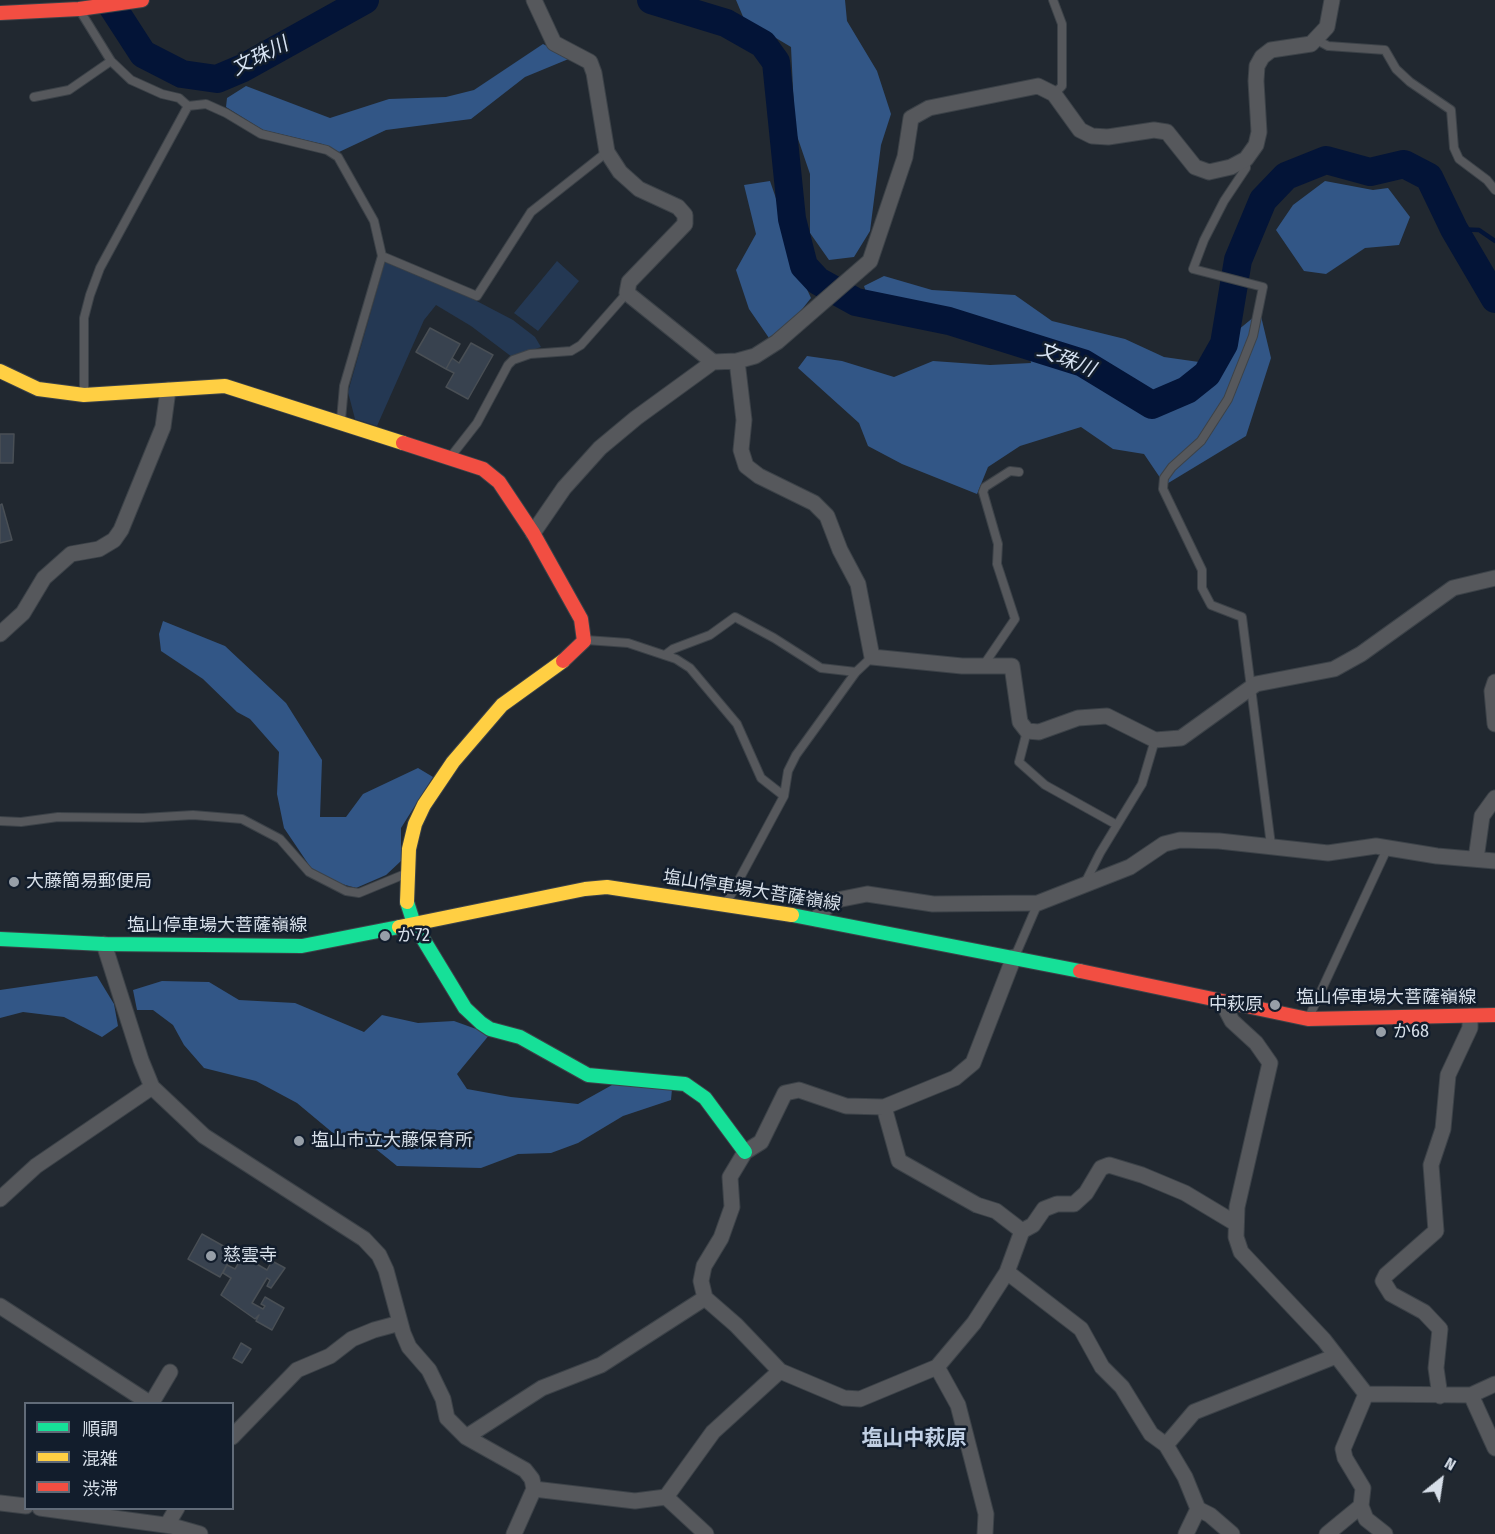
<!DOCTYPE html>
<meta charset="utf-8">
<style>
body{margin:0}
#map{position:relative;width:1495px;height:1534px;overflow:hidden;background:#212830;font-family:"Fira Sans Condensed","Noto Sans JP",sans-serif}
canvas{display:block}
.legend{position:absolute;left:24px;top:1402px;width:210px;height:108px;box-sizing:border-box;background:#121d2c;border:2px solid #616b78;margin:0;padding:8px 10px;list-style:none;font-size:18px;color:#d7dfe9}
.legend li{display:flex;align-items:center;gap:12px;height:30px}
.legend b{width:30px;border:2px solid #616b78}
.north{position:absolute;left:1411px;top:1450px;width:60px;height:60px;-webkit-text-stroke:4px #121d2c;paint-order:stroke;rotate:30deg;font-size:16px;font-weight:700;line-height:24px;text-align:center;color:#d7dfe9}
.north::after{content:'';display:block;margin:auto;width:21px;height:27px;background:#d7dfe9;clip-path:polygon(50% 0,100% 100%,50% 72%,0 100%)}
</style>
<div id="map">
<canvas width="1495" height="1534"></canvas>
<ul class="legend">
<li><b style="height:8px;background:#16e098"></b>順調</li>
<li><b style="height:8px;background:#ffcf43"></b>混雑</li>
<li><b style="height:8px;background:#f24e42"></b>渋滞</li>
</ul>
<div class="north">N</div>
</div>
<script>
const context = document.querySelector('canvas').getContext('2d');
context.lineJoin = 'round';
function fillPath(path, color) { context.fillStyle = color; context.fill(path, 'evenodd'); }
const poly = rows => new Path2D(rows.map(r => 'M' + r).join(''));
function stroke(path, color, width, dash) { context.strokeStyle = color; context.lineWidth = width; context.lineCap = dash ? 'butt' : 'round'; context.setLineDash(dash || []); context.stroke(path); }
function label(font, color, halo, rows, align = 'center') {
  context.font = font + ' "Fira Sans Condensed","Noto Sans JP",sans-serif'; context.lineWidth = 5; context.setLineDash([]); context.textBaseline = 'middle'; context.strokeStyle = halo; context.fillStyle = color; for (const [text, x, y, turn = 0] of rows) {
    context.save(); context.translate(x, y); context.rotate((+turn || 0) * Math.PI / 180); context.textAlign = isNaN(turn) ? turn : align; if (halo) context.strokeText(text, 0, 0); context.fillText(text, 0, 0); context.restore();
  }
}
const green = poly([
 [557,261,579,281,538,331,514,313],
 [385,262,469,297,513,320,535,337,541,347,512,357,471,326,436,305,424,320,377,426,355,419,348,392]
]);
const forest = poly([
 [736,0,845,0,847,21,877,71,891,114,881,145,870,231,854,257,829,260,810,233,810,174,795,130,791,47,744,19],
 [543,44,571,58,525,77,471,119,386,130,339,152,322,144,263,130,226,107,227,98,246,86,330,118,389,99,446,97,474,90],
 [770,181,781,213,787,246,811,298,795,318,769,338,749,309,736,270,756,234,744,185],
 [1325,181,1373,190,1388,188,1410,217,1399,245,1365,248,1326,274,1304,271,1276,230,1293,205],
 [884,276,932,290,1015,295,1052,321,1125,339,1164,357,1199,362,1260,312,1271,358,1246,436,1165,485,1144,454,1113,449,1081,427,1020,446,988,467,977,494,902,464,868,446,859,423,798,368,807,356,842,361,894,377,933,361,990,365,1031,363,1026,336,958,316,867,295,864,286],
 [163,621,225,646,286,703,322,760,320,817,346,817,363,794,418,768,433,777,401,828,401,861,386,875,356,888,328,880,311,868,284,828,277,794,279,752,250,719,237,712,203,679,161,651,159,634],
 [97,976,114,1004,118,1026,102,1037,64,1017,23,1012,0,1018,0,990],
 [162,981,209,982,239,1000,295,1003,364,1032,382,1015,418,1023,454,1021,490,1034,457,1074,467,1089,511,1097,578,1104,621,1080,672,1089,671,1100,623,1116,578,1143,551,1153,518,1154,481,1168,397,1166,371,1145,333,1133,297,1103,256,1081,204,1068,184,1045,173,1025,153,1010,137,1010,133,990]
]);
const stream = poly([
 [1454,229,1479,230,1495,241]
]);
const river = poly([
 [108,0,143,54,182,74,217,79,243,68,365,0],
 [651,0,726,23,763,44,776,62,792,219,804,266,818,281,856,302,949,321,1083,363,1152,405,1187,390,1207,374,1224,344,1238,260,1263,200,1286,176,1326,160,1370,172,1404,164,1429,177,1454,229,1495,299]
]);
const building = poly([
 [430,328,460,344,446,369,416,352,430,328],
 [471,343,493,355,468,399,446,387,454,373,446,369,452,358,459,363,471,343],
 [0,434,14,434,13,463,0,463,0,434],
 [2,504,12,540,0,543,0,505,2,504],
 [202,1234,234,1252,220,1277,188,1259,202,1234],
 [243,1256,267,1270,272,1261,285,1268,271,1288,267,1286,270,1280,267,1278,252,1303,263,1309,265,1306,261,1304,265,1297,284,1308,272,1330,256,1321,259,1315,255,1319,221,1295,231,1278,223,1273,227,1265,235,1269,243,1256],
 [241,1343,251,1349,242,1363,233,1358,241,1343]
]);
const lane = poly([
 [1053,0,1062,24,1062,86,1054,94],
 [82,14,111,61,131,80,162,94,179,98,188,106,100,268,90,295,84,318,84,393],
 [1315,39,1328,46,1385,50,1396,69,1410,82,1451,110,1454,148,1459,159,1487,180,1495,190],
 [34,97,69,90,111,61],
 [188,106,206,104,226,113,261,134,327,150,338,157,374,221,382,256,344,386,341,420],
 [1246,160,1246,168,1224,201,1204,240,1193,269,1263,287,1253,336,1228,399,1201,441,1172,467,1164,478,1163,489,1202,570,1202,588,1211,605,1242,617,1271,845],
 [382,256,477,296,531,212,607,152],
 [452,455,477,423,508,365,513,360,530,354,571,351,581,345,627,293],
 [586,640,628,643,676,659,690,668,737,724,761,778,784,796],
 [665,655,673,649,710,635,735,617,774,638,821,668,856,672],
 [983,666,1015,619,997,564,998,544,983,492,985,487,1010,471,1019,472],
 [1027,731,1019,762,1045,785,1117,825],
 [0,821,21,822,58,817,143,818,193,815,242,819,280,839,309,872,346,891,359,893,405,874],
 [1085,883,1100,853,1142,784,1155,740],
 [727,902,784,796,788,771,796,755,856,672,872,657],
 [1016,954,1038,903],
 [1309,1017,1387,849]
]);
const street = poly([
 [534,0,554,43,590,62,594,73,607,152,620,172,639,189,678,207,685,215,685,224,629,282,627,293,713,362],
 [737,361,744,420,741,450,746,466,759,476,814,503,827,516,840,550,858,584,872,657,962,666,1012,666,1020,722,1027,731,1039,732,1078,718,1107,716,1155,740,1181,738,1256,684,1334,669,1361,654,1453,588,1495,578],
 [533,533,564,488,600,448,636,418,713,362,737,361,755,356,777,342,870,261,905,157,911,118,929,108,1038,86,1054,94,1080,130,1092,136,1108,137,1154,130,1167,132,1195,167,1209,172,1231,167,1246,159,1256,145,1259,132,1256,81,1257,66,1262,57,1271,50,1311,44,1327,27,1332,0],
 [0,634,23,613,44,578,71,554,99,549,114,540,121,530,163,427,168,390],
 [1495,682,1492,691,1495,724],
 [1476,859,1482,816,1495,798],
 [816,919,832,901,867,894,933,904,1038,903,1130,867,1164,844,1180,840,1219,841,1328,853,1376,846,1437,856,1495,861],
 [104,944,141,1060,152,1087,204,1136,364,1239,379,1255,386,1270,403,1333,409,1347,429,1370,443,1399,447,1418,466,1437,525,1470,532,1479,534,1489,514,1534],
 [1222,1002,1232,1021,1256,1043,1270,1063,1237,1207,1236,1237,1241,1252,1324,1340,1366,1394,1471,1395,1495,1384],
 [884,1107,899,1161,977,1205,996,1211,1022,1231,1007,1272,1081,1329,1102,1367,1122,1387,1151,1434,1166,1445,1185,1477,1198,1509,1186,1534],
 [0,1199,36,1166,152,1087],
 [1022,1231,1033,1225,1044,1209,1057,1204,1074,1204,1086,1193,1101,1168,1109,1165,1142,1175,1185,1193,1235,1223],
 [1007,1272,974,1323,937,1367,860,1399,844,1398,780,1371,736,1325,705,1298,701,1281,704,1266,721,1238,732,1207,730,1177,745,1152,761,1142,785,1093,799,1090,846,1106,884,1107,955,1078,973,1063,1014,957],
 [0,1306,151,1404],
 [937,1367,958,1405,986,1514,985,1534],
 [1366,1394,1343,1449,1345,1458,1363,1488,1361,1506,1366,1519,1385,1534],
 [1471,1395,1495,1448],
 [1440,1396,1436,1368,1440,1329,1424,1312,1391,1294,1383,1281,1386,1275,1436,1231,1431,1165,1443,1129,1448,1075,1470,1028,1470,1016],
 [151,1404,170,1372],
 [232,1437,297,1370,330,1356,352,1339,374,1330,400,1323],
 [466,1437,542,1388,601,1365,705,1298],
 [1166,1445,1194,1412,1336,1356],
 [534,1489,635,1501,666,1497,706,1534],
 [666,1497,713,1432,780,1371],
 [0,1503,26,1506],
 [40,1508,172,1526,200,1534],
 [1198,1509,1210,1515,1232,1534],
 [167,1525,177,1508],
 [1327,1534,1361,1506]
]);
const fast = poly([
 [407,902,414,924,465,1008,481,1023,490,1029,520,1037,588,1075,685,1084,705,1098,745,1152],
 [792,915,1080,971],
 [0,939,104,944,302,946,399,927]
]);
const slow = poly([
 [0,371,38,389,84,395,225,386,403,443],
 [407,902,409,849,415,824,424,805,453,762,502,705,563,661],
 [399,927,585,889,607,887,792,915]
]);
const jam = poly([
 [0,13,79,9,142,0],
 [403,443,483,469,499,482,533,533,581,619,584,641,563,661],
 [1080,971,1308,1019,1495,1015]
]);
const markers = [
 [14,882,6,"#979fa8"],
 [385,936,6,"#979fa8"],
 [1275,1005,6,"#979fa8"],
 [1381,1032,6,"#979fa8"],
 [299,1141,6,"#979fa8"],
 [211,1256,6,"#979fa8"]
];
const poiNames = [
 ["大藤簡易郵便局",26,882],
 ["か72",397,936],
 ["中萩原",1263,1005,"right"],
 ["か68",1393,1032],
 ["塩山市立大藤保育所",311,1141],
 ["慈雲寺",223,1256]
];
const streetNames = [
 ["塩山停車場大菩薩嶺線",752,891,9],
 ["塩山停車場大菩薩嶺線",217,926],
 ["塩山停車場大菩薩嶺線",1386,998]
];
const waterNames = [
 ["文珠川",260,57,-27],
 ["文珠川",1066,360,22]
];
const quarterNames = [
 ["塩山中萩原",914,1439]
];
fillPath(green, '#243853');
fillPath(forest, '#325686');
stroke(stream, '#031437', 4.5);
stroke(river, '#031437', 28);
fillPath(building, '#38424f');
stroke(building, '#494f55', 1.5);
stroke(lane, '#3c4248', 10);
stroke(street, '#3c4248', 17);
stroke(fast, '#3c4248', 16);
stroke(slow, '#3c4248', 16);
stroke(jam, '#3c4248', 16);
stroke(lane, '#56585c', 8);
stroke(street, '#56585c', 15);
stroke(fast, '#16e098', 14);
stroke(slow, '#ffcf43', 14);
stroke(jam, '#f24e42', 14);
for (const [x, y, r, color] of markers) { const dot = new Path2D(); dot.arc(x, y, r, 0, 2 * Math.PI); context.fillStyle = color; context.fill(dot); stroke(dot, '#121d2c', 2); }
label('18px', '#d7dfe9', '#121d2c', poiNames, 'left');
label('18px', '#d7dfe9', '#121d2c', streetNames);
label('italic 20px', '#d7e3f3', '#121d2c', waterNames);
label('bold 21px', '#c0cfe4', '#121d2c', quarterNames);
</script>
